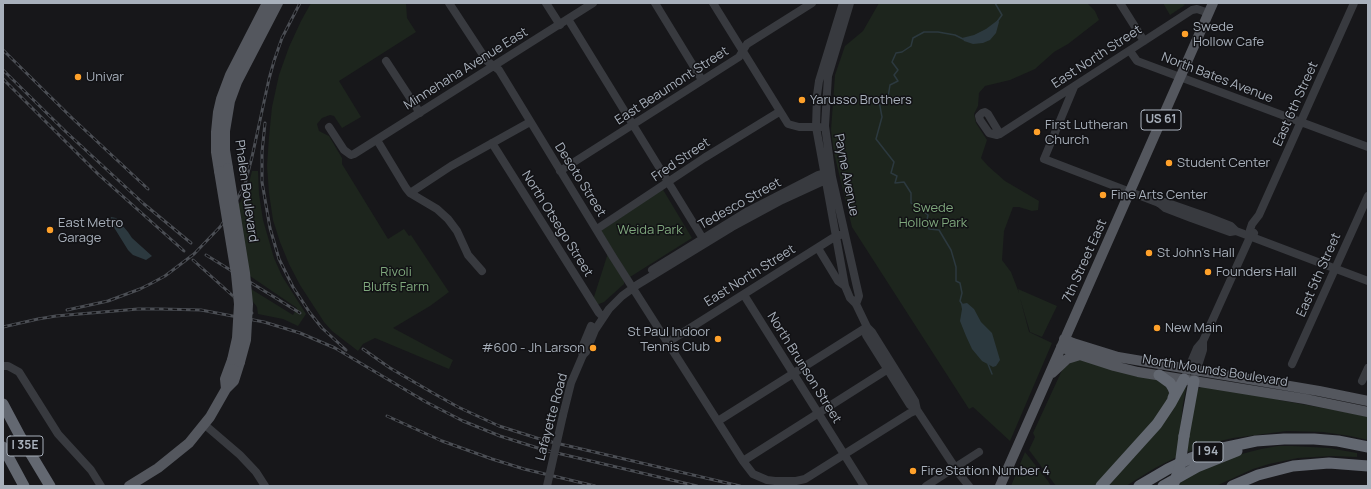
<!DOCTYPE html>
<style>
body{margin:0}
#map{position:relative;width:1371px;height:489px;overflow:hidden;background:#17171a;font-family:Manrope,sans-serif}
canvas{display:block}
.frame{position:absolute;inset:0;border:4px solid #a8b0bb;pointer-events:none}
</style>
<div id="map">
<canvas width="1371" height="489"></canvas>
<div class="frame"></div>
</div>
<script>
const context = document.querySelector('canvas').getContext('2d');
context.lineJoin = 'round';
function fillPath(path, color) { context.fillStyle = color; context.fill(path, 'evenodd'); }
const poly = rows => new Path2D(rows.map(r => 'M' + r).join(''));
function stroke(path, color, width, dash) { context.strokeStyle = color; context.lineWidth = width; context.lineCap = dash ? 'butt' : 'round'; context.setLineDash(dash || []); context.stroke(path); }
function label(font, color, halo, rows, align = 'center') {
  context.font = font + ' Manrope,sans-serif'; context.lineWidth = 3; context.setLineDash([]); context.textBaseline = 'middle'; context.strokeStyle = halo; context.fillStyle = color; for (const [text, x, y, turn = 0] of rows) {
    context.save(); context.translate(x, y); context.rotate((+turn || 0) * Math.PI / 180); context.textAlign = isNaN(turn) ? turn : align; if (halo) context.strokeText(text, 0, 0); context.fillText(text, 0, 0); context.restore();
  }
}
const green = poly([
 [311,3,406,3,407,18,416,32,339,81,361,117,342,128,334,116,330,115,322,118,317,124,319,131,329,136,342,158,342,164,388,239,404,229,409,236,411,235,449,292,430,306,393,328,453,360,449,369,375,338,363,344,358,351,332,331,324,322,300,285,289,264,280,242,273,220,269,193,267,166,269,137,272,107,279,75,289,47,301,21],
 [879,3,1087,3,1095,11,1099,20,1068,44,1054,52,1035,69,1010,80,985,86,979,93,978,106,974,114,976,123,987,140,981,158,988,166,1005,181,1039,201,1038,210,1032,211,1019,207,1013,207,1004,231,1002,260,1011,272,1019,293,1018,289,1057,306,1042,337,1030,332,1020,298,1029,332,1052,343,1010,441,973,407,969,409,852,227,834,153,831,130,835,75,845,46,863,31],
 [1163,3,1182,3,1185,5,1170,15],
 [252,171,258,171,259,194,263,220,274,258,282,276,306,314,298,326,283,319,258,314,257,307,250,298,251,289,293,315,297,308,247,274,237,206,241,201,248,187],
 [662,188,692,238,630,277,601,231],
 [608,253,624,280,624,284,604,302,599,304,596,304,593,300],
 [1077,359,1155,377,1164,383,1169,392,1170,396,1158,416,1095,486,1056,486,1029,450,1035,437,1033,433,1063,368],
 [1185,384,1187,384,1183,404,1177,457,1155,468,1126,486,1106,486],
 [1203,386,1277,399,1279,400,1346,412,1368,417,1368,440,1350,436,1323,432,1287,431,1233,438,1212,443,1188,452,1187,447,1196,390],
 [1278,446,1293,446,1329,448,1357,453,1357,457,1331,456,1298,458,1269,464,1253,469,1216,486,1179,486,1182,478,1226,458,1261,449],
 [1025,452,1048,481,1051,486,1011,486]
]);
const water = poly([
 [998,20,999,22,996,33,990,40,983,43,973,44,964,41,962,38,974,35,986,29],
 [111,217,116,218,128,232,132,238,152,256,146,260,133,255,128,250,110,221],
 [967,303,974,309,981,322,992,333,1000,360,996,366,993,367,982,361,972,349,966,336,960,321,962,309,961,304]
]);
const stream = poly([
 [995,3,1002,15,997,22],
 [962,304,960,301,962,293,960,283,956,281,956,267,951,250,939,230,929,229,927,220,928,215,911,203,911,193,904,182,895,183,897,176,891,173,894,162,876,139,882,117,879,101,887,103,890,85,898,81,894,75,898,70,892,62,896,53,902,52,911,46,913,38,924,32,938,32,955,35,963,39],
 [988,364,992,374]
]);
const minor = poly([
 [449,3,487,61,499,70,613,257,743,461,753,474,767,480,775,481,796,481,805,479,910,413,917,410],
 [546,3,560,25],
 [655,3,702,80],
 [713,3,788,124,799,127,820,127],
 [843,3,819,81,817,95,816,127,827,187,845,286,850,298,856,304,867,327,872,332,915,401,917,410],
 [850,3,828,76,825,126,832,177,859,296,856,304],
 [1120,3,1144,41],
 [568,19,705,242],
 [1130,51,1137,61,1368,147],
 [386,61,420,113],
 [1074,87,1044,159,1159,203,1165,208,1191,218,1230,232,1236,231],
 [329,127,344,150,351,155,354,154,593,3],
 [1000,134,988,114,985,112,982,113,979,116,980,120,989,133,997,135,1000,134,1192,10,1197,9,1209,13],
 [377,140,406,188,410,193,437,209,448,219,457,231,468,255,482,271],
 [492,143,599,313,603,317],
 [560,171,739,57,747,44,812,3],
 [410,193,451,166,530,122],
 [1159,203,1165,202,1208,217,1231,226,1236,231,1368,281],
 [597,229,704,158,779,112],
 [1250,237,1250,230,1252,224,1259,215,1354,3],
 [818,248,838,281,845,286],
 [652,270,748,211,818,175,831,171],
 [744,295,864,486],
 [867,327,866,335,910,405,917,410,960,475,969,486],
 [668,342,836,236,840,235],
 [583,355,581,350,591,326],
 [1292,364,1368,196],
 [3,366,8,366,19,372,58,434,91,470,101,486],
 [1195,375,1203,350,1203,341],
 [1184,379,1197,348,1203,341,1250,237,1254,233],
 [1362,381,1368,368],
 [563,415,571,383,583,355,586,352,595,330,609,309,622,296,637,285,732,227,782,200,832,177],
 [718,421,867,327],
 [205,425,240,455,256,472,265,486],
 [743,461,888,369],
 [926,486,979,452]
]);
const major = poly([
 [228,168,225,150,225,131,230,101,237,82,278,3],
 [219,171,216,152,216,132,218,112,221,99,230,75,267,3],
 [1064,339,1073,343,1118,357,1319,391,1368,401],
 [1061,347,1080,355,1114,366,1138,372,1305,399,1368,412],
 [1052,373,1067,359,1080,355],
 [226,389,225,379,232,360],
 [129,486,158,468,189,443,210,417,226,389,234,381,240,362],
 [1000,486,1213,3]
]);
const highway = poly([
 [1159,375,1170,383,1173,388,1175,393,1173,398],
 [3,404,20,436,50,486],
 [1184,436,1194,381],
 [3,447,24,486],
 [1101,486,1157,424,1171,403,1184,379],
 [1139,486,1168,469,1191,458,1218,449,1256,441,1284,439,1314,439,1338,441,1368,447],
 [1163,486,1197,467,1237,451],
 [1232,486,1258,475,1293,466,1329,463,1368,466]
]);
const rail = poly([
 [3,50,72,118,148,189],
 [3,70,65,131,144,204,191,243],
 [3,79,99,175,184,251],
 [265,123,262,152,262,182,270,228,279,259,293,287,310,313,322,328,346,350],
 [206,255,300,313],
 [193,260,252,313],
 [67,310,108,301,140,289,152,283,165,276,194,254,220,227,231,211,245,184,252,157,269,79,274,61,282,38,300,3],
 [3,327,38,319,56,316,138,309,161,309,201,310,264,322,300,333,335,348,426,402,463,421,500,436,544,450,697,486],
 [363,349,390,368,433,393,458,407,499,426,543,440,740,486],
 [387,416,442,441,492,459,524,469,595,486]
]);
const minorBridge = poly([
 [547,486,563,415]
]);
const majorBridge = poly([
 [228,168,245,273,248,304,246,340,240,362],
 [219,171,236,274,239,304,237,338,232,360]
]);
const highwayBridge = poly([
 [1173,486,1180,466,1184,436]
]);
const markers = [
 [1185,34,4,"#ffa12a"],
 [78,77,4,"#ffa12a"],
 [802,100,4,"#ffa12a"],
 [1037,132,4,"#ffa12a"],
 [1169,163,4,"#ffa12a"],
 [1103,195,4,"#ffa12a"],
 [50,230,4,"#ffa12a"],
 [1149,253,4,"#ffa12a"],
 [1208,272,4,"#ffa12a"],
 [1157,328,4,"#ffa12a"],
 [718,339,4,"#ffa12a"],
 [593,348,4,"#ffa12a"],
 [913,471,4,"#ffa12a"]
];
const shields = [
 [1161,120,40],
 [25,446,36],
 [1208,452,30]
];
const shieldNames = [
 ["US 61",1161,120],
 ["I 35E",25,446],
 ["I 94",1208,452]
];
const poiNames = [
 ["Swede",1193,27],
 ["Hollow Cafe",1193,42],
 ["Univar",86,77],
 ["Yarusso Brothers",810,100],
 ["First Lutheran",1045,125],
 ["Church",1045,140],
 ["Student Center",1177,163],
 ["Fine Arts Center",1111,195],
 ["East Metro",58,223],
 ["Garage",58,238],
 ["St John's Hall",1157,253],
 ["Founders Hall",1216,272],
 ["New Main",1165,328],
 ["St Paul Indoor",710,332,"right"],
 ["Tennis Club",710,347,"right"],
 ["#600 - Jh Larson",585,348,"right"],
 ["Fire Station Number 4",921,471]
];
const streetNames = [
 ["East North Street",1097,57,-33],
 ["Minnehaha Avenue East",466,69,-32],
 ["North Bates Avenue",1217,78,21],
 ["East Beaumont Street",672,86,-33],
 ["East 6th Street",1296,104,-66],
 ["Fred Street",681,160,-34],
 ["Payne Avenue",846,175,79],
 ["Desoto Street",580,180,58],
 ["Phalen Boulevard",246,191,82],
 ["Tedesco Street",740,204,-29],
 ["North Otsego Street",557,224,58],
 ["7th Street East",1085,261,-66],
 ["East 5th Street",1319,275,-66],
 ["East North Street",750,276,-32],
 ["North Brunson Street",804,368,58],
 ["North Mounds Boulevard",1215,371,9],
 ["Lafayette Road",552,417,-75]
];
const parkNames = [
 ["Swede",933,208],
 ["Hollow Park",933,223],
 ["Weida Park",650,230],
 ["Rivoli",396,272],
 ["Bluffs Farm",396,287]
];
fillPath(green, '#1d251d');
fillPath(water, '#2c393f');
stroke(stream, '#2c393f', 1.5);
stroke(minor, '#383a3f', 8);
stroke(major, '#54575e', 10);
stroke(highway, '#636871', 11);
stroke(rail, '#4b4e54', 3);
stroke(rail, '#121215', 1.5, [4.5]);
stroke(minorBridge, '#383a3f', 8);
stroke(majorBridge, '#54575e', 10);
stroke(highwayBridge, '#636871', 11);
for (const [x, y, r, color] of markers) { const dot = new Path2D(); dot.arc(x, y, r, 0, 2 * Math.PI); context.fillStyle = color; context.fill(dot); stroke(dot, '#121215', 1.5); }
for (const [x, y, w] of shields) { const box = new Path2D(); box.roundRect(x - w / 2, y - 10, w, 20, 3); context.fillStyle = '#121215'; context.fill(box); stroke(box, '#a8b0bb', 1); }
label('bold 12px', '#a8b0bb', null, shieldNames);
label('13px', '#a8b0bb', '#121215', poiNames, 'left');
label('13px', '#a8b0bb', '#121215', streetNames);
label('13px', '#7fa87d', '#121215', parkNames);
</script>
